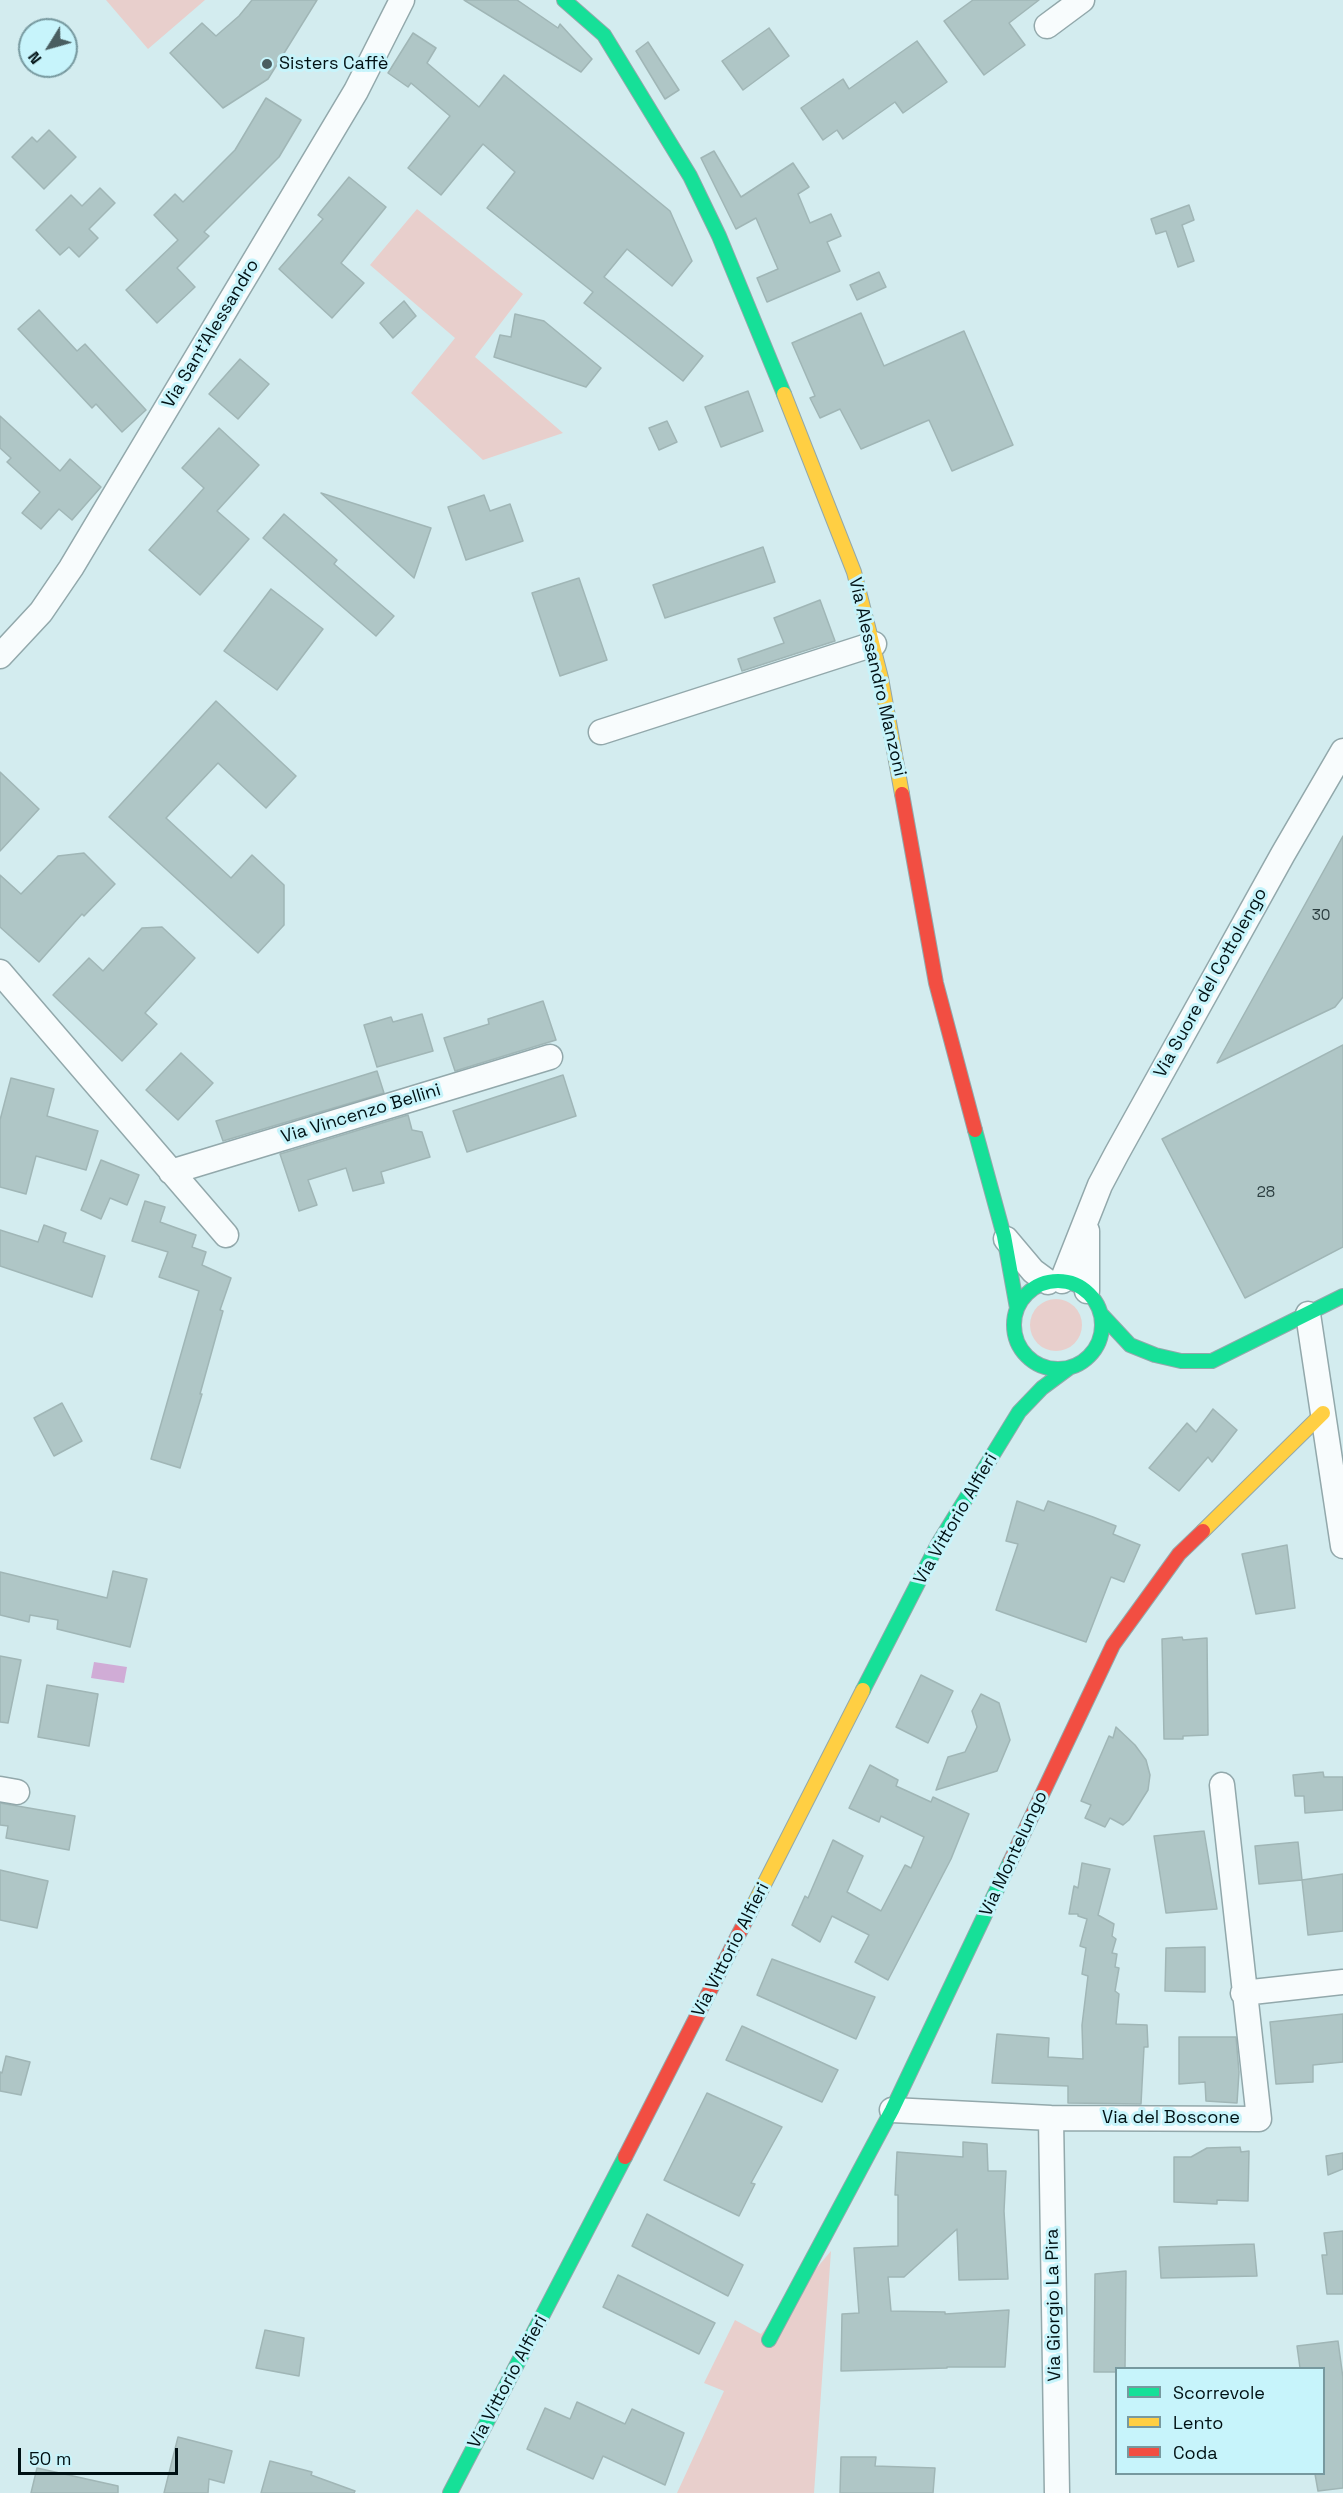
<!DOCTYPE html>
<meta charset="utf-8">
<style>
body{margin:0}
#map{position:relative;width:1343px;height:2493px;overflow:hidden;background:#d3ecef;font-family:"Space Grotesk",sans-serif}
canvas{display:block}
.legend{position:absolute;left:1115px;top:2367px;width:210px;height:108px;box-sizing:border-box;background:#c7f4fb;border:2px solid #77999f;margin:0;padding:8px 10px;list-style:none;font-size:18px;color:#001114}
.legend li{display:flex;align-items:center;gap:12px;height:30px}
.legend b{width:30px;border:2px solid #77999f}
.north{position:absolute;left:18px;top:18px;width:60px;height:60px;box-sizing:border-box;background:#c7f4fb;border:2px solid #77999f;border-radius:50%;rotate:233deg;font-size:16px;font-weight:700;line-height:24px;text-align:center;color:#001114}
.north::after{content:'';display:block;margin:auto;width:21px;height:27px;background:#4a5e61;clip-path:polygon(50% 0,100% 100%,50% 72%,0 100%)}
.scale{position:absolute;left:18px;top:2448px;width:160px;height:27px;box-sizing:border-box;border:3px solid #001114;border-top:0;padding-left:8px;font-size:18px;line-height:21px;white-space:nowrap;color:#001114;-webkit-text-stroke:4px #c7f4fb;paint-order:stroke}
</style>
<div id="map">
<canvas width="1343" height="2493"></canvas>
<ul class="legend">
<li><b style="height:8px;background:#16e098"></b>Scorrevole</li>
<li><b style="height:8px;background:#ffcf43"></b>Lento</li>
<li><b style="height:8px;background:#f24e42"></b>Coda</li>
</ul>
<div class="north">N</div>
<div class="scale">50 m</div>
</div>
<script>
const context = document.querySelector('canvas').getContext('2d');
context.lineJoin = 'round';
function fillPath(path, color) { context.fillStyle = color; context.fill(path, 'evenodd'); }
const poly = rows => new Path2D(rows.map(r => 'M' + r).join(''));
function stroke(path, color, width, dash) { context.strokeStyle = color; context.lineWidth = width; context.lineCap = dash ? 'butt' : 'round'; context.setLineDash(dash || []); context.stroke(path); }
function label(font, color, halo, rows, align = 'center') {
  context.font = font + ' "Space Grotesk",sans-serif'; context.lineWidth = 6; context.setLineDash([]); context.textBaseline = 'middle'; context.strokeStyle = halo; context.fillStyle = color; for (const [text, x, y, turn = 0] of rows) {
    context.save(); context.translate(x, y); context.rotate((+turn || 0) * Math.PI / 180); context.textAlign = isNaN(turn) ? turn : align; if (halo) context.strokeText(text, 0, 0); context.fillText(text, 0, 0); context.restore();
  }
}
const green = poly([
 [106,0,205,0,148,49],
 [417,209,523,294,475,357,563,433,483,460,411,393,455,338,370,265],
 '1030 1325a26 26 0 1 1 52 0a26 26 0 1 1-52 0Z',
 [831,2251,814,2493,677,2493,724,2391,704,2383,735,2320,761,2334]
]);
const water = poly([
 [94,1662,127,1667,124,1683,91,1678]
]);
const building = poly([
 [252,0,317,0,268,79,223,108,170,53,202,23,216,36,239,16,252,0],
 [464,0,517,0,558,28,560,24,592,59,581,72,464,0],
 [973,0,1039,0,1009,23,1025,45,984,75,944,21,973,0],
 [769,28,789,56,743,90,722,61,769,28],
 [413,33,436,48,427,63,479,107,504,75,670,211,692,261,672,286,627,249,604,277,703,356,683,381,584,303,593,292,487,208,515,172,483,144,441,195,408,168,450,116,411,83,408,87,388,73,413,33],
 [917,41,947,82,903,113,895,102,843,139,837,130,823,140,801,108,843,79,849,89,917,41],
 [648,42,679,90,665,99,636,51,648,42],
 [266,98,301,120,279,157,204,232,209,236,177,268,195,287,157,323,126,290,178,240,154,215,175,194,183,202,235,150,266,98],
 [49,130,76,157,44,189,12,157,32,137,37,142,49,130],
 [714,151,741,197,793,163,809,187,798,194,810,223,831,214,841,236,827,242,840,271,767,302,757,278,778,269,756,218,736,229,701,158,714,151],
 [349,177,386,207,341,263,364,283,332,318,279,269,323,219,318,215,349,177],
 [100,188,115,203,89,229,98,238,79,257,69,247,60,255,36,230,71,195,82,206,100,188],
 [1189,205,1194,220,1182,225,1194,261,1178,267,1166,231,1156,234,1151,219,1189,205],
 [879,272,886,287,857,300,850,285,879,272],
 [404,301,416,316,393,338,380,323,404,301],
 [39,310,77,351,85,344,146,410,122,432,96,404,92,408,18,329,39,310],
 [861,313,884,366,964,331,1013,445,952,471,929,420,861,449,840,409,820,418,810,398,815,396,792,343,861,313],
 [515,314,544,321,601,368,586,387,494,357,500,335,511,337,515,314],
 [240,359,269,384,238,419,209,394,240,359],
 [748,391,763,431,721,447,705,407,748,391],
 [0,416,60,471,70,459,101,487,72,520,59,509,41,529,22,513,40,492,7,462,11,458,0,448,0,416],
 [667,421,677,442,659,450,649,428,667,421],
 [219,428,259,465,217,511,249,539,200,595,149,550,204,488,182,468,219,428],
 [321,493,431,528,414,578,321,493],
 [484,495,490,511,510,504,523,541,466,560,448,507,484,495],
 [284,514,337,560,334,564,394,616,376,636,263,538,284,514],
 [763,547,775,582,665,618,653,585,763,547],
 [579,578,607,660,560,676,532,593,579,578],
 [271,589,323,629,277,690,224,651,271,589],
 [820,600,835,641,742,671,738,659,784,643,774,618,820,600],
 [216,701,296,776,266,808,218,763,166,818,231,878,252,855,284,885,284,925,258,953,109,817,216,701],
 [0,772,39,809,0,851,0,772],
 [1343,836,1343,997,1335,1007,1217,1063,1343,836],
 [84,853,115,884,84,916,82,914,39,962,0,927,0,875,21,894,58,856,84,853],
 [162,927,195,958,145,1013,157,1024,122,1061,53,995,89,958,103,971,142,928,162,927],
 [543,1001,556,1040,455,1071,444,1038,489,1024,488,1019,543,1001],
 [422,1014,433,1051,377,1067,364,1025,391,1017,393,1022,422,1014],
 [1343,1045,1343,1247,1245,1298,1162,1139,1343,1045],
 [181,1053,213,1083,178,1120,146,1090,181,1053],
 [377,1071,384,1093,223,1141,216,1121,377,1071],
 [563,1075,576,1116,467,1152,453,1111,563,1075],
 [11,1078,54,1089,47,1116,98,1131,86,1170,36,1156,26,1194,0,1187,0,1120,11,1078],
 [408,1115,412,1130,422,1132,430,1157,381,1172,384,1183,353,1191,346,1168,308,1180,317,1205,299,1211,280,1154,408,1115],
 [101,1160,139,1175,127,1205,110,1198,101,1219,81,1210,101,1160],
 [145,1201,165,1207,160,1222,196,1235,192,1247,206,1252,202,1265,231,1278,220,1310,223,1311,200,1394,202,1394,180,1468,151,1459,199,1291,159,1277,168,1252,132,1241,145,1201],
 [44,1225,66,1233,63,1242,105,1256,92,1297,0,1266,0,1230,38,1242,44,1225],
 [62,1403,82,1441,54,1456,34,1418,62,1403],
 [1213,1409,1237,1430,1212,1462,1208,1457,1179,1491,1149,1468,1187,1423,1196,1432,1213,1409],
 [1017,1501,1044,1511,1048,1501,1093,1517,1116,1526,1113,1534,1140,1545,1124,1582,1111,1577,1086,1642,996,1610,1018,1544,1006,1541,1017,1501],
 [1287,1545,1295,1608,1256,1614,1242,1554,1287,1545],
 [113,1571,147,1579,130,1647,57,1629,58,1620,30,1615,29,1622,0,1615,0,1572,107,1598,113,1571],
 [1182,1637,1183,1640,1207,1638,1208,1735,1183,1736,1183,1739,1164,1739,1162,1639,1182,1637],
 [0,1656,21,1660,8,1723,0,1722,0,1656],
 [921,1675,953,1691,928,1743,896,1727,921,1675],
 [47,1685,98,1694,89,1746,38,1737,47,1685],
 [981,1694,999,1703,1010,1740,997,1771,936,1790,948,1757,965,1752,977,1727,972,1711,981,1694],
 [1116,1727,1135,1745,1146,1760,1150,1775,1148,1790,1129,1820,1123,1825,1110,1818,1105,1827,1085,1818,1091,1805,1081,1801,1109,1736,1113,1738,1116,1727],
 [870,1765,898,1780,896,1786,931,1802,933,1797,969,1814,951,1859,888,1980,855,1962,869,1935,832,1916,820,1942,792,1925,805,1896,808,1898,833,1840,863,1856,847,1892,881,1911,905,1865,911,1868,924,1837,881,1816,879,1822,849,1808,870,1765],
 [1323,1772,1324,1777,1343,1777,1343,1810,1305,1813,1304,1796,1295,1796,1293,1775,1323,1772],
 [0,1803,75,1816,69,1850,6,1838,8,1826,0,1825,0,1803],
 [1204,1831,1217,1909,1166,1913,1154,1836,1204,1831],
 [1298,1842,1302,1880,1259,1884,1255,1846,1298,1842],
 [1082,1863,1110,1869,1098,1915,1114,1924,1112,1936,1116,1939,1112,1953,1117,1954,1115,1967,1119,1968,1115,1991,1119,1994,1116,2024,1147,2025,1148,2047,1144,2047,1141,2104,1068,2103,1068,2086,992,2083,997,2034,1049,2038,1048,2057,1083,2059,1082,2025,1088,1976,1082,1974,1086,1948,1080,1946,1087,1919,1078,1916,1078,1914,1069,1914,1074,1886,1078,1888,1082,1863],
 [0,1870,48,1881,37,1928,0,1920,0,1870],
 [1343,1874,1343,1931,1308,1935,1302,1880,1343,1874],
 [1205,1947,1205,1992,1165,1991,1166,1948,1205,1947],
 [772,1959,875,1997,856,2039,757,1995,772,1959],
 [1343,2014,1343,2062,1313,2065,1313,2082,1276,2084,1270,2022,1343,2014],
 [742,2026,838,2070,822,2102,726,2060,742,2026],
 [1179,2037,1236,2037,1239,2072,1237,2103,1206,2101,1205,2082,1179,2084,1179,2037],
 [6,2056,30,2062,21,2095,0,2091,0,2072,2,2073,6,2056],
 [707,2093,782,2127,751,2183,755,2184,739,2216,664,2180,707,2093],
 [963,2142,987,2144,988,2171,1006,2171,1004,2211,1008,2279,959,2280,957,2229,904,2277,888,2277,891,2311,945,2312,945,2314,1009,2310,1005,2367,947,2367,947,2368,841,2371,842,2314,859,2313,854,2248,898,2246,898,2195,895,2195,897,2152,963,2157,963,2142],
 [1240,2147,1241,2152,1249,2151,1248,2201,1217,2200,1217,2204,1174,2202,1174,2157,1191,2157,1207,2148,1240,2147],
 [1343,2153,1343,2169,1328,2175,1326,2156,1343,2153],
 [647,2214,743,2265,728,2296,632,2246,647,2214],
 [1343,2231,1343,2294,1327,2294,1322,2255,1327,2255,1324,2233,1343,2231],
 [1254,2244,1257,2276,1161,2278,1159,2247,1254,2244],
 [1126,2271,1125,2368,1116,2368,1116,2372,1094,2372,1095,2274,1126,2271],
 [618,2275,715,2323,699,2354,603,2307,618,2275],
 [265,2330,304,2338,299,2376,256,2368,265,2330],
 [1338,2341,1343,2378,1343,2488,1318,2491,1315,2474,1323,2474,1323,2368,1300,2368,1297,2346,1338,2341],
 [577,2402,625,2424,632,2409,684,2433,665,2485,603,2456,593,2479,527,2449,545,2408,570,2419,577,2402],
 [178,2437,232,2451,224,2483,209,2479,208,2493,164,2493,178,2437],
 [841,2457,876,2457,875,2466,935,2468,933,2493,840,2493,841,2457],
 [270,2461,312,2472,311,2475,355,2491,354,2493,261,2493,270,2461],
 [37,2468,118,2486,118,2493,31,2493,37,2468]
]);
const street = poly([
 [1047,26,1082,0],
 [0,656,41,612,71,568,356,91,402,0],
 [601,732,874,644],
 [0,972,226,1235],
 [171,1172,550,1057],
 [1087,1231,1087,1291],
 [1006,1239,1033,1271,1048,1282],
 [1062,1281,1100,1185,1117,1153,1283,854,1343,751],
 [1308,1314,1343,1546],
 [0,1789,17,1792],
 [1243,1993,1343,1982],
 [892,2110,1051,2118,1259,2119,1222,1785],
 [1051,2118,1057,2493]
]);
const fast = poly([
 [564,0,604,35,690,176,719,236,784,394],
 [975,1130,1004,1236,1017,1308],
 '1014 1325a44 44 0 1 1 88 0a44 44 0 1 1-88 0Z',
 [1102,1315,1130,1345,1155,1355,1181,1361,1212,1361,1343,1296],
 [863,1690,938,1544,1019,1412,1042,1388,1069,1368],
 [769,2340,892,2110,1010,1862],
 [450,2493,625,2157]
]);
const slow = poly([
 [784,394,854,572,881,678,902,794],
 [1203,1531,1323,1413],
 [749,1914,863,1690]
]);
const jam = poly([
 [902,794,936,983,975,1130],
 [1010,1862,1113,1645,1179,1554,1203,1531],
 [625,2157,749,1914]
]);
const markers = [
 [267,64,6,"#4a5e61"]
];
const numberNames = [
 ["30",1321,916],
 ["28",1266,1193]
];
const poiNames = [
 ["Sisters Caffè",279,64]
];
const streetNames = [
 ["Via Sant'Alessandro",211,334,-59],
 ["Via Alessandro Manzoni",877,677,77],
 ["Via Suore del Cottolengo",1211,983,-61],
 ["Via Vincenzo Bellini",361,1114,-17],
 ["Via Vittorio Alfieri",956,1519,-60],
 ["Via Montelungo",1014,1854,-65],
 ["Via Vittorio Alfieri",731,1950,-63],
 ["Via del Boscone",1171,2118],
 ["Via Giorgio La Pira",1054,2305,-91],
 ["Via Vittorio Alfieri",508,2382,-62]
];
fillPath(green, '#e8cfcc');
fillPath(water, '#d0acd6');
fillPath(building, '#afc6c6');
stroke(building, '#a0b6b6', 1.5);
stroke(street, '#92a8ab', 27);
stroke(fast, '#92a8ab', 16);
stroke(slow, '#92a8ab', 16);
stroke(jam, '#92a8ab', 16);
stroke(street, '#f8fcfd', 24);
stroke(fast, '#16e098', 14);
stroke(slow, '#ffcf43', 14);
stroke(jam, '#f24e42', 14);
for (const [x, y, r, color] of markers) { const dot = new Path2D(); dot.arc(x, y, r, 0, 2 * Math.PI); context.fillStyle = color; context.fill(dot); stroke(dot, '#c7f4fb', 2); }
label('15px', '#2c3e40', null, numberNames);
label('18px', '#001114', '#c7f4fb', poiNames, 'left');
label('18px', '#001114', '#c7f4fb', streetNames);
</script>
